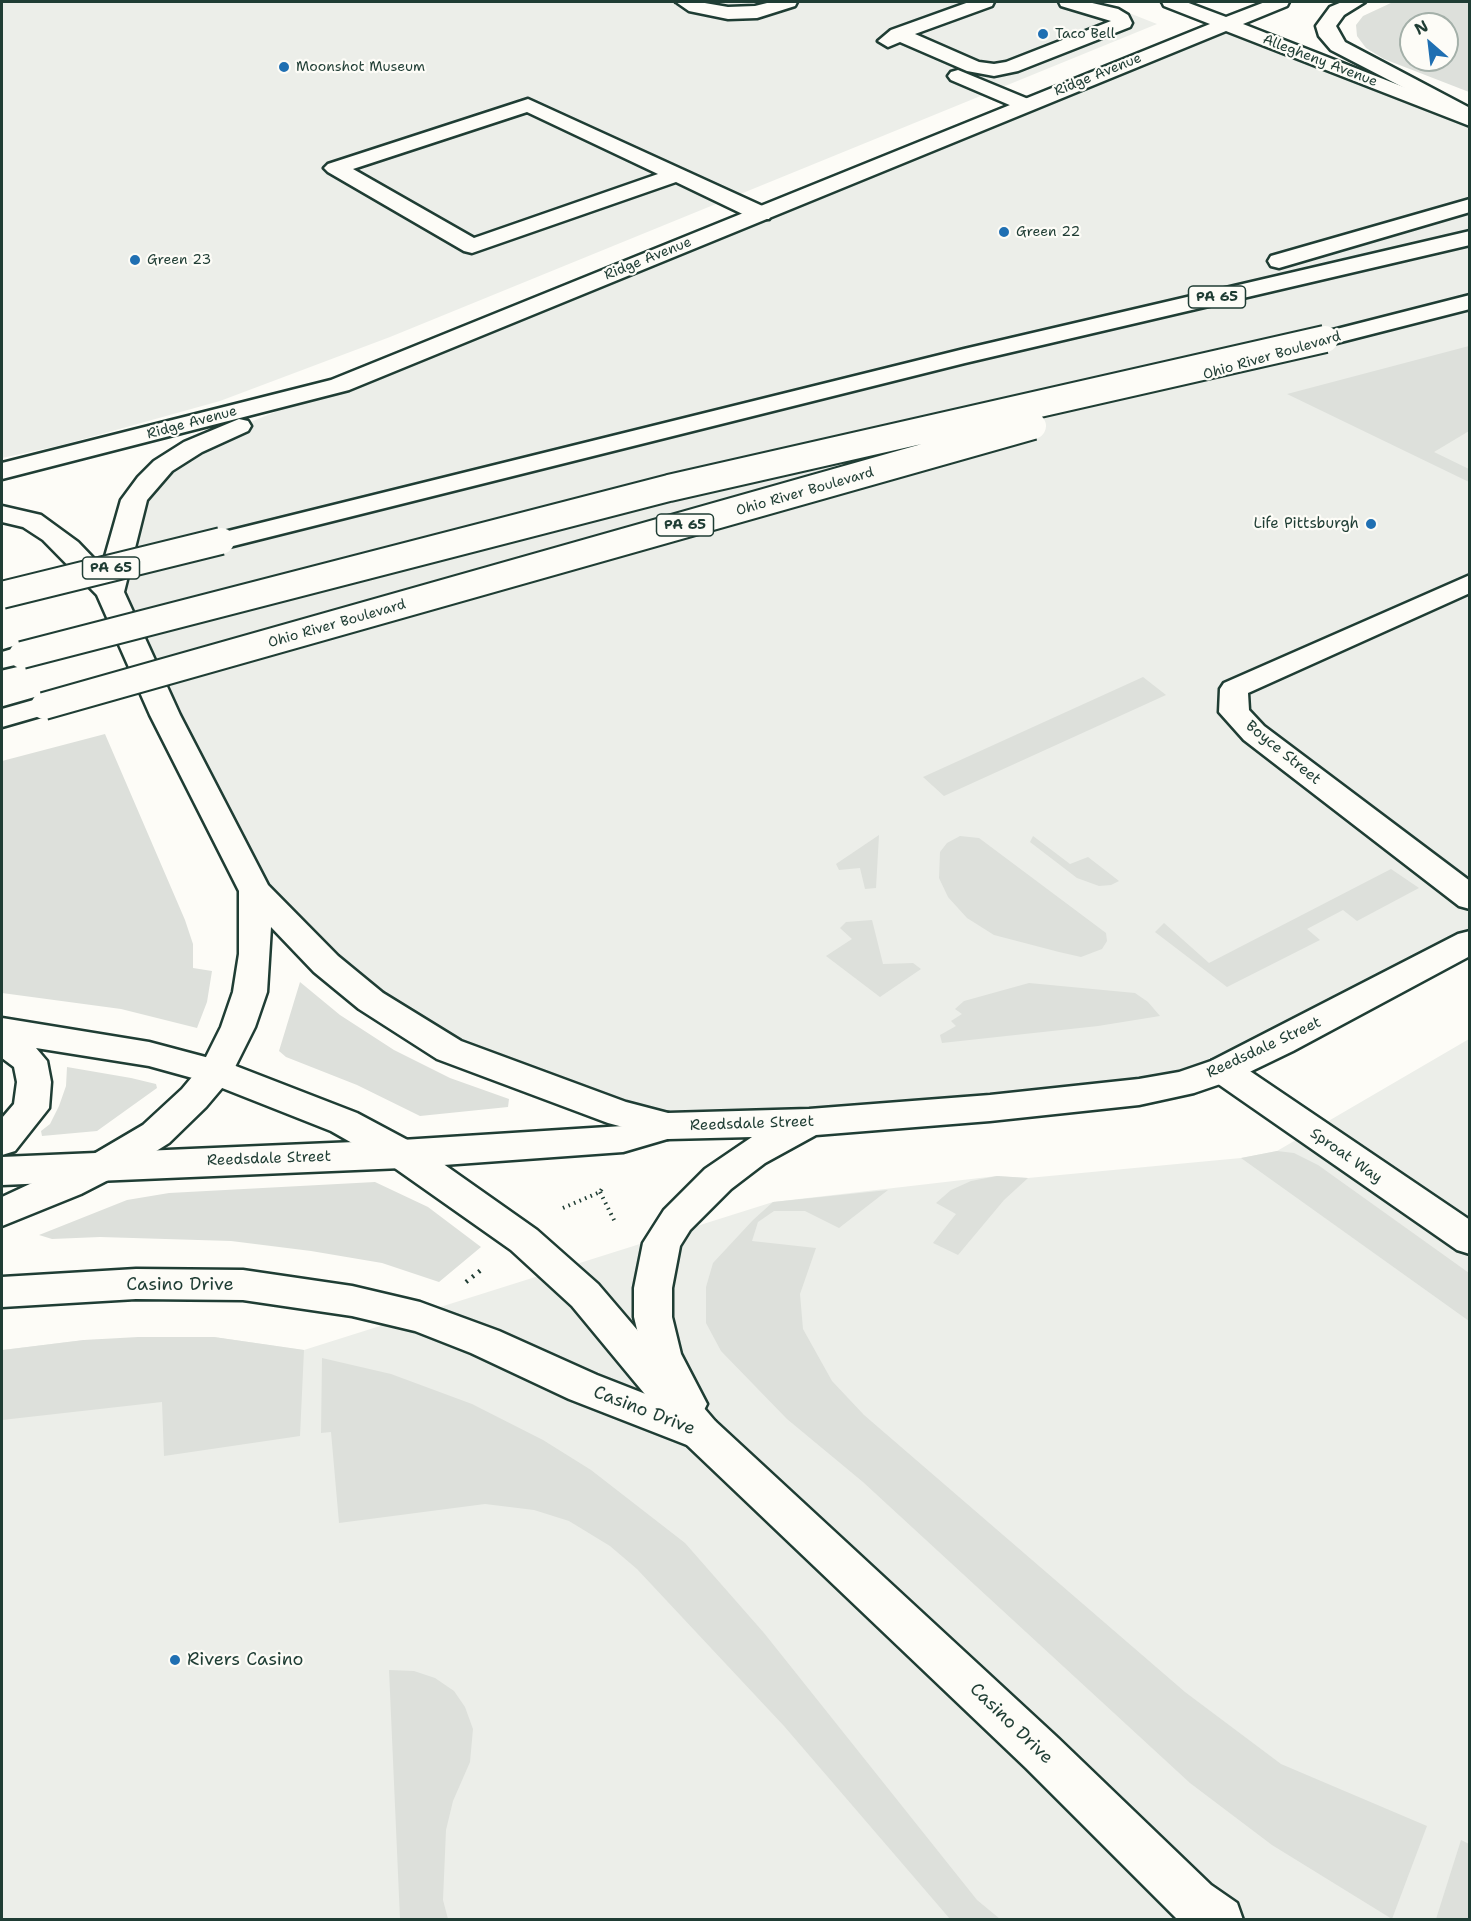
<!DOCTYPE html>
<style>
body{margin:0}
#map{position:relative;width:1471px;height:1921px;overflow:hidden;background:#fdfcf7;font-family:"Shantell Sans",sans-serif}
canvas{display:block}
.frame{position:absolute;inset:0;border:3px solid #1f3d34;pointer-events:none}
.north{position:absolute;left:1399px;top:12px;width:60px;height:60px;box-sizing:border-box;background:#fdfcf7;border:2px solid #a4b0a9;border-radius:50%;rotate:332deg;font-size:16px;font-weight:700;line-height:24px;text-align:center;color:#1f3d34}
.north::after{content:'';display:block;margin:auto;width:21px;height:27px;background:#1f6fb2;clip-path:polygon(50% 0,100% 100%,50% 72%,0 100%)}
</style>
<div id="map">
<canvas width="1471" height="1921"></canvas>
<div class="frame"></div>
<div class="north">N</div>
</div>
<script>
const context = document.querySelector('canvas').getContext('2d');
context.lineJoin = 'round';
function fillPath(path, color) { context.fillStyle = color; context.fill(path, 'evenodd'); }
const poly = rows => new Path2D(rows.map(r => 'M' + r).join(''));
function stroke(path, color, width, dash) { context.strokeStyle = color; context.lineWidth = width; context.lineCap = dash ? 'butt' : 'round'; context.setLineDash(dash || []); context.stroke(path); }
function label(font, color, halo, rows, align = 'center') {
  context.font = font + ' "Shantell Sans",sans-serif'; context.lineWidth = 4.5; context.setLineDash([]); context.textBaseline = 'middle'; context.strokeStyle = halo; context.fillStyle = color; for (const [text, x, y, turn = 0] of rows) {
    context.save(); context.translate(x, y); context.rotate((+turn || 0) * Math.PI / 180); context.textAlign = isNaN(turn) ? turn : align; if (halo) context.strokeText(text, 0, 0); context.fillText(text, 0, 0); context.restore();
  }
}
const built = poly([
 [2,2,1101,2,1157,24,390,337,220,401,62,445,2,458],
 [1226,24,1469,120,1469,942,1182,1084,668,1126,449,1050,255,891,110,592,147,482,231,430],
 [1469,1039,1469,1919,2,1920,2,1350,84,1340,214,1337,304,1350,773,1202,997,1176,1028,1178,1241,1158,1277,1151]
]);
const green = poly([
 [1393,2,1469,2,1469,92,1384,59,1366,48,1357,36,1356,25,1363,16],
 [1411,24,1447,24,1447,60,1411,60],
 [1469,346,1469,431,1434,452,1469,469,1469,482,1287,394],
 [1143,677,1166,695,944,796,923,777],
 [105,734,185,920,193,944,193,968,212,971,207,1002,197,1028,121,1009,2,993,2,761],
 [879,835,876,888,865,889,860,868,839,870,836,864],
 [960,836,979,838,1106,933,1107,941,1102,949,1081,957,1059,952,994,935,967,918,948,897,939,878,940,852,947,843],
 [1033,836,1070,864,1088,857,1119,881,1111,885,1099,886,1077,878,1030,842],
 [1391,869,1419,888,1357,921,1343,910,1307,929,1320,940,1227,987,1155,932,1164,923,1209,963],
 [872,920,883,964,913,963,921,969,880,997,826,956,852,939,840,928,846,922],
 [300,982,340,1015,394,1050,450,1078,509,1099,508,1107,420,1116,357,1085,286,1057,279,1051],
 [1029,983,1135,993,1148,1002,1160,1016,1098,1026,942,1043,940,1035,956,1026,951,1021,962,1014,955,1009,964,1001],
 [67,1067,131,1078,156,1084,157,1088,97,1131,42,1136,41,1131,50,1124,59,1106,66,1086],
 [1277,1151,1294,1153,1318,1165,1469,1273,1469,1321,1241,1158],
 [997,1176,1028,1178,1004,1200,958,1255,933,1243,956,1214,936,1203,951,1190,971,1181],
 [375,1182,428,1207,481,1247,439,1282,382,1263,311,1251,231,1241,100,1237,52,1239,39,1235,127,1200,169,1193],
 [888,1190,839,1228,805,1211,774,1211,758,1222,752,1241,816,1248,800,1294,803,1329,832,1381,864,1415,1185,1692,1281,1764,1427,1826,1392,1919,1272,1845,1190,1783,863,1482,787,1419,721,1351,706,1323,706,1287,713,1263,753,1220,773,1202],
 [138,1337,214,1337,304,1350,300,1436,164,1456,162,1402,2,1420,3,1350,84,1340],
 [322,1358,391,1374,472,1404,543,1440,591,1470,685,1543,764,1633,977,1900,1000,1919,950,1919,784,1726,637,1569,610,1546,569,1521,534,1510,485,1504,339,1523,331,1432,321,1433],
 [389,1670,414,1671,435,1678,454,1691,465,1707,473,1729,470,1762,453,1801,446,1830,443,1900,448,1919,400,1919],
 [1461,1840,1469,1844,1469,1919,1436,1919]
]);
const pathFar1 = poly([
 [600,1192,616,1224],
 [563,1208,600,1192,603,1187]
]);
const path = poly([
 [466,1282,481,1270]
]);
const service = poly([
 [676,2,699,2,728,7,755,6,771,2,797,2,795,6,757,18,728,19,689,11,676,2],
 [969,2,994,2,992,6,915,34,979,62,994,64,1006,62,1111,21,1061,6,1059,2,1088,2,1118,9,1128,15,1132,23,1130,27,1018,71,994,76,967,71,900,42,888,47,878,41,891,30,969,2],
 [958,70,1033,101,1036,105,1033,109,1026,111,1019,109,951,80,948,76,951,72,958,70],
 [528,99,769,209,772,214,769,219,753,219,676,182,472,253,464,251,328,172,324,168,328,164,528,99],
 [527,112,658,174,474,238,353,169,527,112]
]);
const minor = poly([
 [1470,575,1470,593,1248,693,1249,710,1264,726,1470,881,1470,909,1459,906,1244,740,1219,712,1220,689,1224,683,1470,575],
 [668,1113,681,1117,686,1126,681,1135,623,1152,402,1168,2,1185,2,1157,402,1140,623,1126,668,1113]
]);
const tertiary = poly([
 [1223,1057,1235,1061,1470,1220,1470,1254,1457,1250,1211,1079,1206,1070,1211,1061,1223,1057]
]);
const secondary = poly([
 [1162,2,1186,2,1226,17,1265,2,1289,2,1287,6,1243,24,1470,113,1470,126,1226,31,349,390,2,479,2,463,331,380,1210,24,1164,6,1162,2],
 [239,419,248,421,251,426,248,431,202,452,172,471,147,500,124,592,180,715,268,885,338,956,383,993,461,1041,626,1102,668,1113,809,1109,990,1095,1139,1079,1179,1072,1211,1061,1458,934,1470,931,1470,956,1293,1051,1235,1079,1194,1093,1139,1105,990,1121,816,1135,765,1163,731,1189,690,1230,680,1246,672,1288,672,1317,681,1354,707,1404,701,1416,715,1421,1058,1738,1211,1885,1237,1903,1243,1920,1177,1919,1026,1768,687,1445,569,1399,471,1353,415,1331,352,1316,243,1300,136,1299,2,1307,2,1277,136,1269,243,1270,352,1286,420,1302,499,1331,597,1375,666,1402,643,1354,634,1317,634,1288,643,1243,664,1210,705,1169,752,1137,668,1139,608,1123,437,1059,359,1009,314,972,271,927,267,992,255,1027,228,1081,206,1107,169,1143,118,1175,81,1194,2,1226,2,1197,92,1155,143,1125,182,1089,202,1065,221,1027,233,992,239,954,239,891,150,715,97,595,43,540,23,527,2,522,2,506,41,515,78,542,102,567,121,500,138,477,154,461,184,442,239,419]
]);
const trunk = poly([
 [2,1018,149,1042,228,1063,357,1113,415,1144,537,1230,598,1284,715,1421,721,1433,715,1445,701,1450,687,1445,572,1306,511,1250,389,1164,331,1131,207,1082,149,1066,36,1048,47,1061,51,1082,49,1108,15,1151,2,1155,2,1118,14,1104,17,1082,14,1067,2,1058,2,1018]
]);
const motorway = poly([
 [1342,2,1365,2,1344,15,1336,26,1345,42,1470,108,1470,122,1331,50,1319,36,1316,26,1330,7,1342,2],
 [1470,199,1470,212,1279,268,1271,266,1268,261,1271,256,1470,199],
 [1470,231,1470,245,965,363,221,549,212,547,208,541,212,535,964,349,1470,231],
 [1470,295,1470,309,1325,346,1317,344,1313,339,1317,334,1470,295],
 [22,646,32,649,36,655,32,661,2,668,2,652,22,646],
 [44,697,54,700,59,706,54,712,2,727,2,709,44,697]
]);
const motorwayBridge = poly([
 [2,595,221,541],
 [22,655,669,488,1325,339],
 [44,706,1033,426]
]);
const markers = [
 [1043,34,6,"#1f6fb2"],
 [284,67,6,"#1f6fb2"],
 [1004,232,6,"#1f6fb2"],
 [135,260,6,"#1f6fb2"],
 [1371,524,6,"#1f6fb2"],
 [175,1660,6,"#1f6fb2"]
];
const farPoinames = [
 ["Taco Bell",1055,34],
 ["Moonshot Museum",296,67],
 ["Green 22",1016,232],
 ["Green 23",147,260]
];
const farStreetnames = [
 ["Allegheny Avenue",1320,61,21],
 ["Ridge Avenue",1098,75,-22],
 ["Ridge Avenue",648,259,-22],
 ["Ohio River Boulevard",1272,356,-16],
 ["Ridge Avenue",192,423,-15],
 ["Ohio River Boulevard",805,492,-16],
 ["Ohio River Boulevard",337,624,-16]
];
const shields = [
 [1217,297,57],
 [685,525,57],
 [111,568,57]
];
const shieldNames = [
 ["PA 65",1217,297],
 ["PA 65",685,525],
 ["PA 65",111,568]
];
const poiNames = [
 ["Life Pittsburgh",1359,524]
];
const streetNames = [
 ["Boyce Street",1283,753,39],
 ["Reedsdale Street",1264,1048,-25],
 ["Reedsdale Street",752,1124,-2],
 ["Sproat Way",1346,1156,35],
 ["Reedsdale Street",269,1159,-2]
];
const nearStreetnames = [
 ["Casino Drive",180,1285],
 ["Casino Drive",644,1411,21],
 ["Casino Drive",1011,1724,44]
];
const nearPoinames = [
 ["Rivers Casino",187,1660]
];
fillPath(built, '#eceee9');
fillPath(green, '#dde0db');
stroke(service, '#1f3d34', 5);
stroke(minor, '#1f3d34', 5);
stroke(tertiary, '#1f3d34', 5);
stroke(secondary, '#1f3d34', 5);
stroke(trunk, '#1f3d34', 5);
stroke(motorway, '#1f3d34', 5);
stroke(pathFar1, '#1f3d34', 4, [1.5, 4.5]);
stroke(path, '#1f3d34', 4.5, [2, 6]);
fillPath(service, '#fdfcf7');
fillPath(minor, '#fdfcf7');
fillPath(tertiary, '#fdfcf7');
fillPath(secondary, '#fdfcf7');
fillPath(trunk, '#fdfcf7');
fillPath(motorway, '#fdfcf7');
stroke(motorwayBridge, '#1f3d34', 30, []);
stroke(motorwayBridge, '#fdfcf7', 26);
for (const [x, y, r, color] of markers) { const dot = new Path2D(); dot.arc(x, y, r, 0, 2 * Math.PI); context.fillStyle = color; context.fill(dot); stroke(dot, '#fdfcf7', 2); }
label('14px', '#1f3d34', '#fdfcf7', farPoinames, 'left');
label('14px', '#1f3d34', '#fdfcf7', farStreetnames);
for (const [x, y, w] of shields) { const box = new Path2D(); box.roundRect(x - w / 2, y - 11, w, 22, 4.5); context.fillStyle = '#fdfcf7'; context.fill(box); stroke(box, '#1f3d34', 1.5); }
label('bold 14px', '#1f3d34', null, shieldNames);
label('15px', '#1f3d34', '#fdfcf7', poiNames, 'right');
label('15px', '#1f3d34', '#fdfcf7', streetNames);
label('18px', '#1f3d34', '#fdfcf7', nearStreetnames);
label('18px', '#1f3d34', '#fdfcf7', nearPoinames, 'left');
</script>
